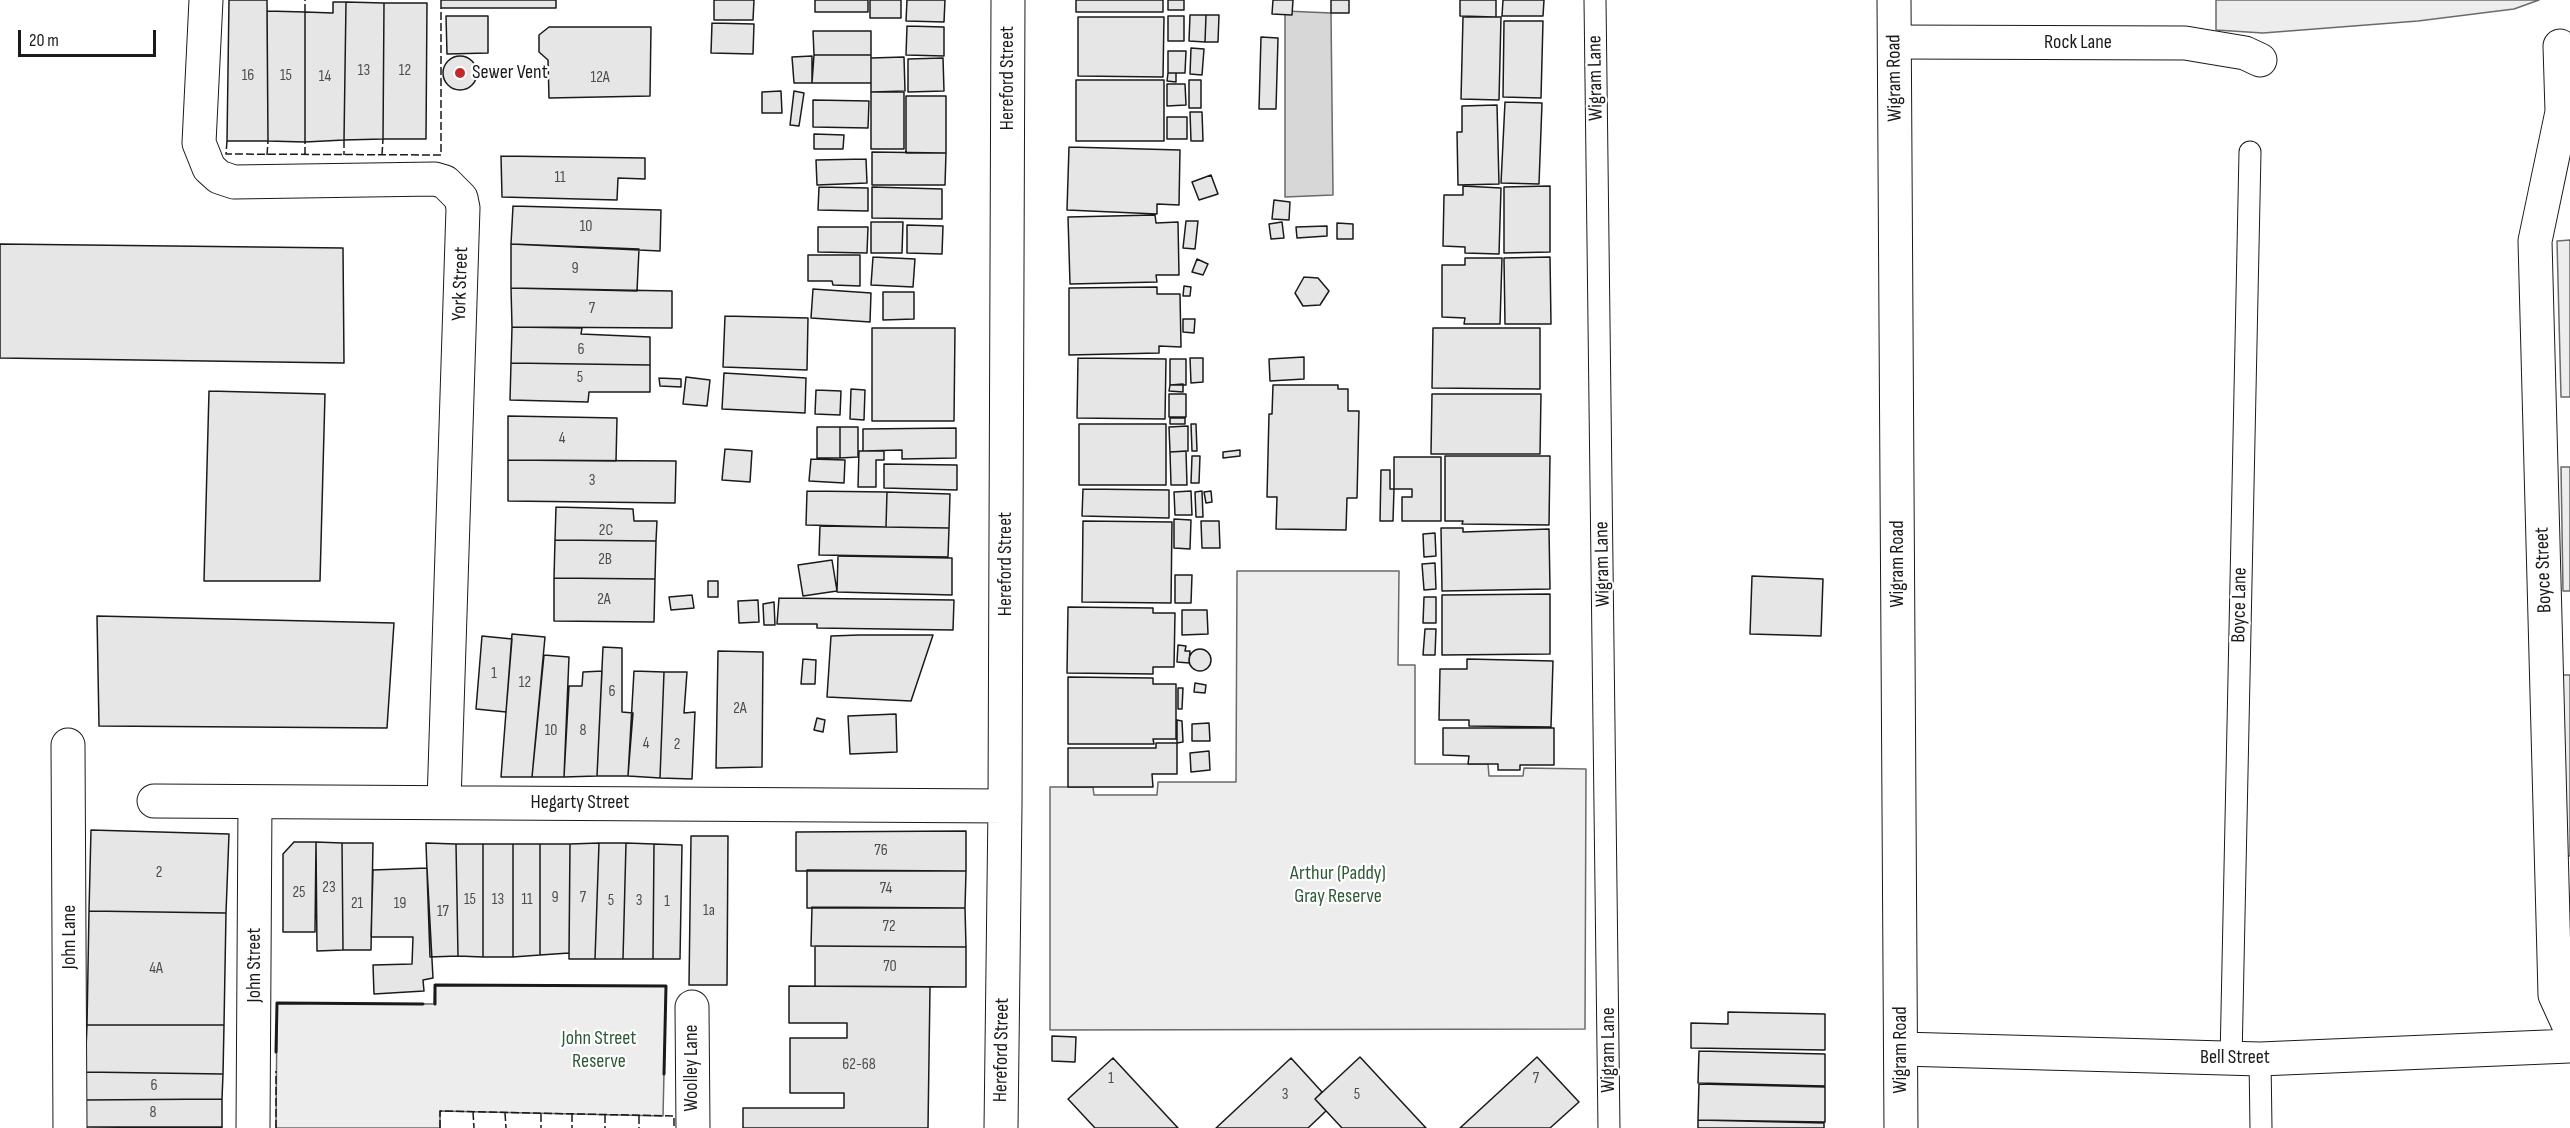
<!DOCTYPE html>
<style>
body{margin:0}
#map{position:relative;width:2570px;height:1128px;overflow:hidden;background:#fff;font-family:"Sofia Sans Condensed",sans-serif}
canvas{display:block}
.scale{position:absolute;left:18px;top:30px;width:138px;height:27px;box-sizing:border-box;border:3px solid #1a1a1a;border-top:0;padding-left:8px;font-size:18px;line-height:21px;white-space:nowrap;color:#1a1a1a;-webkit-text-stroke:4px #fff;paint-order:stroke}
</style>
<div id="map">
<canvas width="2570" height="1128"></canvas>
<div class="scale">20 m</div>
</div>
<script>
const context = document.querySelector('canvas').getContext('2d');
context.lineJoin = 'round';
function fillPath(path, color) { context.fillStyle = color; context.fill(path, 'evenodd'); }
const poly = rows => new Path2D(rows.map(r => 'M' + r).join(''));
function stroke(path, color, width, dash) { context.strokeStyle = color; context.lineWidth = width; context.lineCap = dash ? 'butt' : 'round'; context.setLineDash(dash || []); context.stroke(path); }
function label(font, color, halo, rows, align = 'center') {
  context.font = font + ' "Sofia Sans Condensed",sans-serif'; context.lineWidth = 4.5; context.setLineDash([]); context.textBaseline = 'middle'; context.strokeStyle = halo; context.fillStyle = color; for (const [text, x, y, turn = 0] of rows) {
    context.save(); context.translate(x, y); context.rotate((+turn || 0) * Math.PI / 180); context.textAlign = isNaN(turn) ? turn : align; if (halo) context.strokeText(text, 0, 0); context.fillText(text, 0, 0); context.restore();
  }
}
const built = poly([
 [2216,0,2539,0,2514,9,2418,21,2263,33,2216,30,2216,0],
 [2570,240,2570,397,2561,397,2557,241,2570,240],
 [2561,467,2570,467,2570,591,2563,591,2561,467],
 [1237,571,1399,571,1398,665,1415,665,1415,764,1488,764,1489,776,1523,776,1524,768,1586,769,1585,1029,1050,1030,1050,787,1093,787,1094,795,1157,795,1158,782,1236,782,1237,571],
 [2563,675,2570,675,2570,856,2565,856,2563,675],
 [435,985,666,986,663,1116,440,1111,440,1128,276,1128,277,1003,434,1004,435,985]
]);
const water = poly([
 [1285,11,1331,13,1333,195,1285,197,1285,11]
]);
const building = poly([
 [229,0,267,0,268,141,227,141,229,0],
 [441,0,556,0,556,8,441,8,441,0],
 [714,0,754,0,753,20,714,20,714,0],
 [815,0,868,0,868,12,815,12,815,0],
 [870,0,901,0,901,18,870,18,870,0],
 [907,0,945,0,944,22,906,21,907,0],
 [1076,0,1163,0,1163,12,1076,12,1076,0],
 [1168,0,1184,0,1184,10,1168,10,1168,0],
 [1273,0,1293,0,1292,15,1272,14,1273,0],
 [1331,0,1349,0,1349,13,1331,13,1331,0],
 [1460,0,1496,0,1496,17,1460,16,1460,0],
 [1503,0,1544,0,1543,16,1502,16,1503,0],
 [333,2,346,2,344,140,305,142,305,12,333,13,333,2],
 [346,2,384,3,383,139,344,140,346,2],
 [384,3,427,3,426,139,383,139,384,3],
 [267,11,305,12,305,142,268,141,267,11],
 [1190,15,1206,15,1205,42,1189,41,1190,15],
 [1206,15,1219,15,1218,42,1205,42,1206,15],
 [446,16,488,16,488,53,447,54,446,16],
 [1168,16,1184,16,1184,41,1168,41,1168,16],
 [1078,17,1164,17,1163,77,1078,76,1078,17],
 [1463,17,1501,17,1499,100,1461,99,1463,17],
 [1504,21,1543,21,1541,98,1503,97,1504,21],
 [712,23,754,24,753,54,711,53,712,23],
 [907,26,944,27,944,56,906,55,907,26],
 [549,27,651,27,650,96,549,98,548,60,539,52,539,35,549,27],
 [813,31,871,31,871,55,814,55,813,31],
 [1261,37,1278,38,1276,109,1259,109,1261,37],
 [1191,48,1204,49,1202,75,1190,74,1191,48],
 [1168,51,1186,51,1185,73,1168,73,1168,51],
 [814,55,871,55,871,83,812,83,814,55],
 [812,56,812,83,794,83,792,57,812,56],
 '443 73a17 17 0 1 1 34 0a17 17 0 1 1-34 0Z',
 [904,57,905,91,871,92,871,58,904,57],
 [943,58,944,91,908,92,908,59,943,58],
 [1168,73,1176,73,1176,82,1167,81,1168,73],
 [1076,80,1164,80,1164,141,1076,141,1076,80],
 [1189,80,1201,80,1201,108,1189,108,1189,80],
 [1167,84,1185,84,1186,105,1167,106,1167,84],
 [781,91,782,113,762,113,762,92,781,91],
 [794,91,804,93,799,126,790,125,794,91],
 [871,92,904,92,904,149,871,149,871,92],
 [906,96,946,96,946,153,906,153,906,96],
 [813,100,869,101,868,128,813,127,813,100],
 [1505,102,1542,103,1539,184,1501,183,1505,102],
 [1497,105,1499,184,1458,185,1457,132,1462,132,1462,106,1497,105],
 [1190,112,1202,112,1203,141,1191,141,1190,112],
 [1167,117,1187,117,1187,139,1167,139,1167,117],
 [814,134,844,135,843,149,814,149,814,134],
 [1069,147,1180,150,1179,205,1157,204,1157,214,1067,210,1069,147],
 [872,152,946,153,945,185,872,185,872,152],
 [501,156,645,158,645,179,618,178,617,200,502,197,501,156],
 [866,159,867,183,817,185,816,160,866,159],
 [1211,175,1218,194,1199,200,1192,182,1211,175],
 [1463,186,1501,188,1499,254,1465,253,1465,247,1443,246,1444,195,1463,195,1463,186],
 [1550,186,1550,252,1504,253,1504,187,1550,186],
 [819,187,868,188,868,211,818,210,819,187],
 [872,187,942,189,942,219,872,218,872,187],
 [1274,200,1290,202,1289,220,1272,219,1274,200],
 [513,206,661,210,660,251,511,244,513,206],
 [1155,215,1156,223,1178,222,1179,275,1156,275,1157,282,1070,284,1068,217,1155,215],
 [1186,221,1198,221,1195,249,1183,248,1186,221],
 [871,222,903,222,902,253,871,253,871,222],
 [1282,222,1284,238,1271,239,1269,224,1282,222],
 [1337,223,1353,224,1353,239,1337,239,1337,223],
 [907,225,943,226,942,254,907,253,907,225],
 [1327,226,1327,236,1297,238,1296,227,1327,226],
 [818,227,868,227,867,253,818,252,818,227],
 [0,244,343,248,344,363,0,358,0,244],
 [511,244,639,249,637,291,511,288,511,244],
 [808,255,860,255,860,286,833,285,832,281,808,281,808,255],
 [873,257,915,259,913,287,871,285,873,257],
 [1550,257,1551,324,1505,324,1504,258,1550,257],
 [1465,258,1502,258,1500,324,1464,324,1465,318,1442,317,1442,265,1465,265,1465,258],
 [1197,259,1208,264,1203,275,1192,272,1197,259],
 [1304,277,1318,278,1329,291,1320,305,1303,306,1295,293,1304,277],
 [1184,286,1191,287,1190,296,1183,296,1184,286],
 [1157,287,1157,294,1180,294,1181,347,1159,346,1159,353,1069,355,1069,288,1157,287],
 [511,288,672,291,672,328,512,327,511,288],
 [813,289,871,293,870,322,811,318,813,289],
 [883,292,914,292,914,319,883,320,883,292],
 [725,316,808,318,807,370,723,367,725,316],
 [1183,319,1195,319,1194,333,1183,332,1183,319],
 [512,327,582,328,581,334,650,337,650,365,511,363,512,327],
 [872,328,955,328,954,421,872,421,872,328],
 [1433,328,1540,328,1540,389,1432,388,1433,328],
 [1304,357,1304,379,1270,381,1269,359,1304,357],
 [1078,358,1166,359,1165,419,1077,418,1078,358],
 [1190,358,1203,358,1203,382,1191,383,1190,358],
 [1170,359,1186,359,1186,385,1170,385,1170,359],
 [511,363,650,365,650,392,589,392,588,402,510,400,511,363],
 [724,373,806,378,805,413,722,409,724,373],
 [686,377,710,380,707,406,683,404,686,377],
 [659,378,681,379,681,387,660,386,659,378],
 [1183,384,1183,392,1169,391,1170,385,1183,384],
 [1273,385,1338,385,1338,389,1348,389,1348,411,1359,411,1357,498,1347,498,1346,530,1276,529,1277,497,1267,497,1269,414,1272,414,1273,385],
 [851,389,865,390,864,420,850,419,851,389],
 [816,390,841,391,840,415,815,414,816,390],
 [209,391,325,394,320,581,204,581,209,391],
 [1169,394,1186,394,1186,417,1169,417,1169,394],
 [1432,394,1541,394,1540,454,1431,454,1432,394],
 [508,416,617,418,616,461,508,460,508,416],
 [1170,418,1185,418,1185,424,1170,424,1170,418],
 [1079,424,1166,424,1166,485,1079,485,1079,424],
 [1191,424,1196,424,1197,451,1192,451,1191,424],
 [1188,426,1188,451,1170,452,1169,427,1188,426],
 [817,427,840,427,840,458,817,458,817,427],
 [840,427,858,427,858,457,840,458,840,427],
 [956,428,956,458,902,459,902,450,863,451,863,429,956,428],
 [725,449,752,451,750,482,722,480,725,449],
 [1240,450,1240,456,1223,458,1223,452,1240,450],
 [859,451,884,451,884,460,876,460,876,487,858,487,859,451],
 [1186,451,1187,485,1171,485,1170,452,1186,451],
 [1192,456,1200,456,1199,483,1191,483,1192,456],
 [1445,456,1550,456,1549,525,1462,524,1463,521,1445,521,1445,456],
 [1394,457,1441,457,1441,521,1402,521,1402,497,1412,497,1412,489,1394,489,1394,457],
 [811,459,845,460,844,483,809,481,811,459],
 [508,460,676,461,675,503,508,501,508,460],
 [884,464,957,465,957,490,884,488,884,464],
 [1381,470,1390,470,1390,489,1394,489,1393,521,1380,521,1381,470],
 [1083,489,1169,490,1169,518,1082,516,1083,489],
 [807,491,887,492,886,527,806,525,807,491],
 [1191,491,1192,515,1175,515,1174,492,1191,491],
 [1202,491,1203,517,1196,517,1195,492,1202,491],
 [1211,491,1212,502,1206,503,1204,492,1211,491],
 [887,492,950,494,949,528,886,527,887,492],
 [556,507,633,509,634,521,657,521,656,541,555,540,556,507],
 [1174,519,1191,520,1190,549,1174,548,1174,519],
 [1083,521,1172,522,1171,603,1082,602,1083,521],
 [1201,521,1219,521,1220,548,1202,548,1201,521],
 [820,526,949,528,948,557,819,555,820,526],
 [1441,528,1463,528,1463,532,1549,529,1550,589,1442,591,1441,528],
 [1435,533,1436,556,1424,557,1423,534,1435,533],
 [555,540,656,541,655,579,554,578,555,540],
 [838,556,952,558,952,595,837,592,838,556],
 [832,560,837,591,803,596,798,565,832,560],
 [1435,563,1436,589,1424,590,1422,564,1435,563],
 [1175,575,1192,575,1191,603,1175,603,1175,575],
 [1752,576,1823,579,1821,636,1750,634,1752,576],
 [554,578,655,579,654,622,554,621,554,578],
 [708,581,718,581,718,597,708,597,708,581],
 [1550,594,1550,654,1442,655,1442,595,1550,594],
 [692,595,694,608,671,610,669,597,692,595],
 [1424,597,1436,597,1436,623,1423,623,1424,597],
 [779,598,954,600,953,630,817,628,817,624,777,624,779,598],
 [758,600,759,622,739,623,738,601,758,600],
 [774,602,775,625,764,625,763,604,774,602],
 [1068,607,1153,608,1153,613,1175,613,1174,667,1153,667,1153,674,1067,673,1068,607],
 [1182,610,1207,610,1208,634,1182,635,1182,610],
 [97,616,394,623,387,728,99,726,97,616],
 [1425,629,1436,629,1435,655,1423,655,1425,629],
 [512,634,545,637,532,777,501,777,512,634],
 [859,635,933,635,911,701,827,697,831,636,859,635],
 [482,636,512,639,506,712,476,709,482,636],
 [1178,645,1186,646,1185,651,1190,651,1189,663,1177,662,1178,645],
 [603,647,622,648,622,712,633,713,628,776,597,776,603,647],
 '1189 660a11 11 0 1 1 22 0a11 11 0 1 1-22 0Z',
 [718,651,763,652,762,767,716,768,718,651],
 [544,655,569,657,564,777,532,777,544,655],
 [803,659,816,660,815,684,801,684,803,659],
 [1467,659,1553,661,1551,727,1469,726,1469,720,1439,720,1440,669,1467,669,1467,659],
 [602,671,597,776,564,777,569,686,582,686,583,672,602,671],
 [634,671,664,672,660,778,628,776,634,671],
 [664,672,687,672,684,713,695,712,692,779,660,778,664,672],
 [1068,677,1153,678,1153,684,1176,684,1176,739,1153,739,1154,744,1068,744,1068,677],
 [1195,683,1206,685,1205,693,1194,692,1195,683],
 [1178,688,1183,688,1182,709,1178,709,1178,688],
 [896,714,897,752,850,754,848,716,896,714],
 [817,718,825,720,823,732,814,730,817,718],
 [1177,720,1182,721,1183,742,1177,743,1177,720],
 [1209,723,1210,741,1192,741,1192,724,1209,723],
 [1443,728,1554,728,1554,765,1520,765,1520,770,1498,770,1498,764,1468,764,1469,756,1443,755,1443,728],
 [1156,743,1177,743,1177,774,1152,774,1153,787,1068,787,1068,748,1156,748,1156,743],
 [1209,751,1210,770,1191,772,1190,753,1209,751],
 [91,830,229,834,226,913,89,911,91,830],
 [966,831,966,871,796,871,796,832,966,831],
 [691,836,728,836,727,985,689,985,691,836],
 [294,842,316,842,315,932,283,932,283,854,294,842],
 [316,842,342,843,343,950,317,951,316,842],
 [342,843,373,843,371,950,343,950,342,843],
 [426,843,456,844,458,956,430,957,426,843],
 [599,843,626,843,623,959,595,959,599,843],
 [599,843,595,959,569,959,570,844,599,843],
 [626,843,654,844,653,959,623,959,626,843],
 [456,844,483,844,483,957,458,956,456,844],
 [483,844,513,844,513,957,483,957,483,844],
 [513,844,540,844,540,955,513,957,513,844],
 [540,844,570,844,569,953,540,955,540,844],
 [654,844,682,845,680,959,653,959,654,844],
 [427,868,433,978,423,980,424,991,374,994,373,965,412,964,413,937,371,937,373,870,427,868],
 [807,870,966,871,965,908,807,908,807,870],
 [812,907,965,908,966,947,811,946,812,907],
 [89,911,226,913,224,1025,87,1025,89,911],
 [815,946,966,947,966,987,815,986,815,946],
 [789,986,930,987,928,1128,743,1128,743,1108,844,1108,844,1093,790,1093,790,1038,847,1038,847,1023,789,1023,789,986],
 [1728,1012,1825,1014,1825,1050,1691,1048,1691,1023,1728,1024,1728,1012],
 [87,1025,224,1025,223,1074,85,1072,87,1025],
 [1052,1036,1076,1037,1075,1062,1052,1061,1052,1036],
 [1699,1051,1825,1054,1825,1086,1698,1083,1699,1051],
 [1360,1057,1426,1128,1342,1128,1315,1099,1360,1057],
 [1537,1057,1579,1102,1550,1128,1460,1128,1537,1057],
 [1113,1058,1178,1128,1095,1128,1068,1099,1113,1058],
 [1291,1058,1322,1092,1315,1099,1326,1111,1308,1128,1216,1128,1291,1058],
 [85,1072,223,1074,222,1099,85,1100,85,1072],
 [1699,1084,1825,1087,1825,1122,1698,1120,1699,1084],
 [222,1099,222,1127,85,1127,85,1100,222,1099],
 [1698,1120,1824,1123,1824,1128,1698,1128,1698,1120],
 [85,1127,222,1127,222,1128,85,1127]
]);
const lane = poly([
 [1595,0,1609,1128],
 [2231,1059,2250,152],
 [2260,1059,2261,1128]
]);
const street = poly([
 [206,0,199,143,209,168,219,177,234,182,435,179,445,182,461,198,463,208,444,802],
 [1895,42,2185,43,2245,53,2260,60],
 [2560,46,2562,112,2535,241,2555,995,2570,1028],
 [68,745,70,1128],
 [154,801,1005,806],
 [692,1007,693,1128],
 [1901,1049,2260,1059,2570,1046],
 [253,1128,255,802],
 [1001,1128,1005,806,1008,0]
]);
const secondary = poly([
 [1894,0,1901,1128]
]);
const fence = poly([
 [305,12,305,0],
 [344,140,344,155],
 [227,141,226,154,441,155,441,8],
 [267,155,268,141],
 [305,155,305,142],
 [382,155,383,139],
 [473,1112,474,1128],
 [505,1113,506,1128],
 [541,1114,541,1128],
 [572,1114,572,1128],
 [605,1115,605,1128],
 [639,1116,639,1128],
 [276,1128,276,1071],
 [440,1128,440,1111,674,1116,674,1128]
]);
const wall = poly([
 [435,1004,435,985,666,986,664,1074],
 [276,1052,277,1003,423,1004]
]);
const markers = [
 [460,73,6,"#c62828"]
];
const numberNames = [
 ["13",364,71],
 ["12",405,71],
 ["16",248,76],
 ["15",286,76],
 ["14",325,77],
 ["12A",600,78],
 ["11",560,178],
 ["10",586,227],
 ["9",575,269],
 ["7",592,309],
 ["6",581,350],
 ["5",580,378],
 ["4",562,439],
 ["3",592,481],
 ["2C",606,531],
 ["2B",605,560],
 ["2A",604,600],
 ["1",494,674],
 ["12",525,683],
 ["6",612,692],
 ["2A",740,709],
 ["10",551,731],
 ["8",583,731],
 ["4",646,744],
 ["2",677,745],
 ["76",881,851],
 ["2",159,873],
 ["23",329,888],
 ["74",886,889],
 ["25",299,893],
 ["9",555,898],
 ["7",583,898],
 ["15",470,900],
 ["13",498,900],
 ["11",527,900],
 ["5",611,901],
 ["3",639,901],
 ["1",667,902],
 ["21",357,904],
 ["19",400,904],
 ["1a",709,911],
 ["17",443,912],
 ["72",889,927],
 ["70",890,967],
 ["4A",156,969],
 ["62-68",859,1065],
 ["1",1111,1079],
 ["7",1536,1079],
 ["6",154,1086],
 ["3",1285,1095],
 ["5",1357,1095],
 ["8",153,1113]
];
const streetNames = [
 ["Rock Lane",2078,43],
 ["Hereford Street",1008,78,-90],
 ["Wigram Lane",1596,78,-91],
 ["Wigram Road",1895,78,-91],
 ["York Street",461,284,-88],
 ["Hereford Street",1006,564,-90],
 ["Wigram Lane",1603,564,-91],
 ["Wigram Road",1898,564,-90],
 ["Boyce Street",2544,570,-92],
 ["Boyce Lane",2240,605,-89],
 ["Hegarty Street",580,803],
 ["John Lane",70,937,-90],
 ["John Street",255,965,-90],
 ["Hereford Street",1002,1050,-89],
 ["Wigram Lane",1609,1050,-90],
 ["Wigram Road",1901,1050,-90],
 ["Bell Street",2235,1058],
 ["Woolley Lane",692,1068,-90]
];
const poiNames = [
 ["Sewer Vent",472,73]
];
const parkNames = [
 ["Arthur (Paddy)",1338,874],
 ["Gray Reserve",1338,897],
 ["John Street",599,1039],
 ["Reserve",599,1062]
];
fillPath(built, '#ededed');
stroke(built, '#6a6a6a', 1.5);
fillPath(water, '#d7d7d7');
stroke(water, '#6a6a6a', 1.5);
fillPath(building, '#e6e6e6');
stroke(building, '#1a1a1a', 1.5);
stroke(lane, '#1a1a1a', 23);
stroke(street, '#1a1a1a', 35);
stroke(secondary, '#1a1a1a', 35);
stroke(lane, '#fff', 21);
stroke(street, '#fff', 33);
stroke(secondary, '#fff', 33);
stroke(fence, '#1a1a1a', 1.5, [8, 3]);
stroke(wall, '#1a1a1a', 3);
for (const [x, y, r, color] of markers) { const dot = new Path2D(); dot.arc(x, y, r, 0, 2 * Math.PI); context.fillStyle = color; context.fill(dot); stroke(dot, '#fff', 2); }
label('16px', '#4d4d4d', null, numberNames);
label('20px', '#1a1a1a', '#fff', streetNames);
label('20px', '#1a1a1a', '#fff', poiNames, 'left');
label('20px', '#2b5a34', '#fff', parkNames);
</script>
